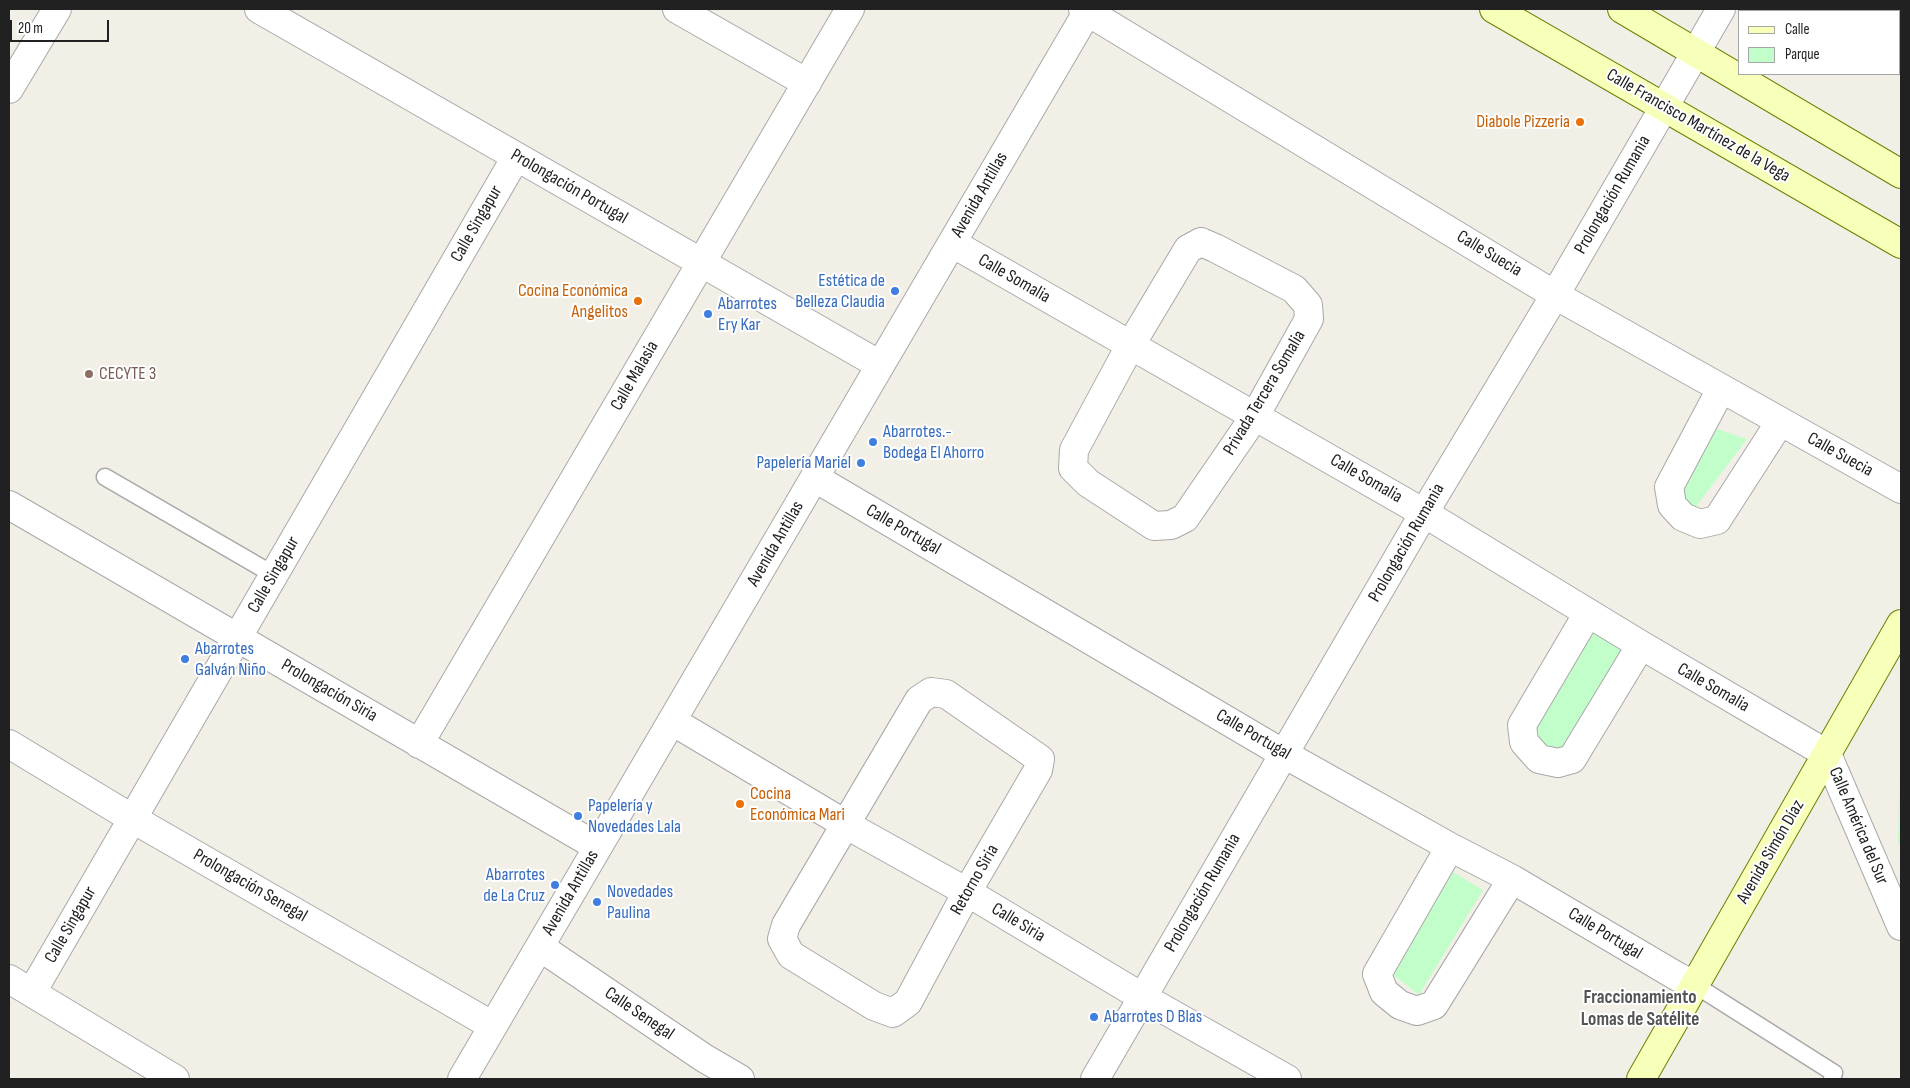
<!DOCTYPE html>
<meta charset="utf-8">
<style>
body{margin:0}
#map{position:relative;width:1910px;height:1088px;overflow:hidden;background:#f2efe7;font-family:"Sofia Sans Condensed",sans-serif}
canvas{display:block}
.frame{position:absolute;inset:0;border:10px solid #212121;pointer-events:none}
.legend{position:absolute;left:1738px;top:10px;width:162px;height:65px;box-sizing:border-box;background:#fff;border:1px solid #a6a6a6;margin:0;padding:6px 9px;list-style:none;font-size:15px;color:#212121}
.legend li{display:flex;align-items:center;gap:10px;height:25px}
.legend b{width:25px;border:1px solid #a6a6a6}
.scale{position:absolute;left:10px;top:20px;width:99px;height:22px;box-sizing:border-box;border:2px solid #212121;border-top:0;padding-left:6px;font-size:15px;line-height:18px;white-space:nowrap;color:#212121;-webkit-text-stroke:4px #fff;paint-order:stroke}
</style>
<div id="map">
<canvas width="1910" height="1088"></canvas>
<div class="frame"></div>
<ul class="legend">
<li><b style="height:6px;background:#f8ffb8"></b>Calle</li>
<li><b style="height:14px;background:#c2feca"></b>Parque</li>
</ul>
<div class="scale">20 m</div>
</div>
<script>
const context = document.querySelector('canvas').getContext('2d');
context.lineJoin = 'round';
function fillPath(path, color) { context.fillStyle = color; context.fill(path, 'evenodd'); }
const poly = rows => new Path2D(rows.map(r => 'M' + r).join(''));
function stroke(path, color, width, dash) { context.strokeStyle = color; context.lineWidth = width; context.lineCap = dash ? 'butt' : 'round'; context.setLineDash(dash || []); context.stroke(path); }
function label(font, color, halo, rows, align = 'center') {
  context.font = font + ' "Sofia Sans Condensed",sans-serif'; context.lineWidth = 4; context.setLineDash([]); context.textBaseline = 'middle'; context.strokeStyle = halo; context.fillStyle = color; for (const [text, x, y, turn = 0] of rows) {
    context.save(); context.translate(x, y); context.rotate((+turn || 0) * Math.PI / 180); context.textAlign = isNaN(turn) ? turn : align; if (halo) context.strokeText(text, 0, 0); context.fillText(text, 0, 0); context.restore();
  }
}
const park = poly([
 [1717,429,1747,439,1685,521,1669,501],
 [1594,629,1627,651,1556,759,1513,732],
 [1901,727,1901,850,1898,841],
 [1443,866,1483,890,1419,995,1382,966]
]);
const lane = poly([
 [105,477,274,575],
 [1695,985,1834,1073,1832,1079]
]);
const street = poly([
 [259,9,880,365],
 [677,9,807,83],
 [1083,9,1555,295,1901,489],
 [9,89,57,9],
 [1201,242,1215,248,1294,289,1308,305,1309,319,1255,416,1185,518,1171,525,1154,526,1088,483,1073,468,1074,450,1130,346,1188,249,1201,242],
 [952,243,1424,513,1641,645,1827,754,1901,926],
 [1721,389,1669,487,1672,505,1683,517,1700,524,1717,520,1780,422],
 [815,478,1284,754,1450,847,1512,879,1678,977,1695,985],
 [9,505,598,847],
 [1588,613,1522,725,1524,742,1539,759,1558,763,1572,759,1641,645],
 [931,692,946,694,1040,759,1038,770,967,892,908,1002,893,1013,874,1006,791,955,782,939,786,925,919,700,931,692],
 [672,721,845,824,967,892,1142,997,1287,1079],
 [9,744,133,819,493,1026],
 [419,744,850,9],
 [1450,847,1377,974,1384,992,1400,1005,1417,1011,1434,1005,1512,879],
 [540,947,704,1058,740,1079],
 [9,979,175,1079],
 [32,992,516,157],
 [462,1079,1089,9],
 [1095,1079,1424,513,1555,295,1721,9]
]);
const secondary = poly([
 [1494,9,1901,244],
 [1622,9,1901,174],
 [1641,1079,1901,624]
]);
const markers = [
 [1580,122,5,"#e8710a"],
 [895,291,5,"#3f7fe0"],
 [638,301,5,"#e8710a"],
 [708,314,5,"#3f7fe0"],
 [89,374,5,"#8d6e63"],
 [873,442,5,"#3f7fe0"],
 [861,463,5,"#3f7fe0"],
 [185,659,5,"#3f7fe0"],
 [740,804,5,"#e8710a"],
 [578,816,5,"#3f7fe0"],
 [555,885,5,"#3f7fe0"],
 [597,902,5,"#3f7fe0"],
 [1094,1017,5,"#3f7fe0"]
];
const foodNames = [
 ["Diabole Pizzeria",1570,122],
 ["Cocina Económica",628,291],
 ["Angelitos",628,312],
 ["Cocina",750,794,"left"],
 ["Económica Mari",750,815,"left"]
];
const streetNames = [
 ["Calle Francisco Martínez de la Vega",1698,126,30],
 ["Prolongación Portugal",569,187,30],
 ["Avenida Antillas",980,195,-60],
 ["Prolongación Rumania",1613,195,-60],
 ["Calle Singapur",477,224,-60],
 ["Calle Suecia",1489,254,31],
 ["Calle Somalia",1014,279,30],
 ["Calle Malasia",635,376,-60],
 ["Privada Tercera Somalia",1265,393,-59],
 ["Calle Suecia",1840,455,29],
 ["Calle Somalia",1366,479,30],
 ["Calle Portugal",903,530,30],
 ["Prolongación Rumania",1407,543,-60],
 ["Avenida Antillas",776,544,-60],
 ["Calle Singapur",274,575,-60],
 ["Calle Somalia",1713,688,30],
 ["Prolongación Siria",329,691,30],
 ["Calle Portugal",1253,735,30],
 ["Calle América del Sur",1858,826,67],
 ["Avenida Simón Díaz",1771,852,-60],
 ["Retorno Siria",975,880,-60],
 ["Prolongación Senegal",250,886,30],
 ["Avenida Antillas",571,893,-60],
 ["Prolongación Rumania",1203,893,-60],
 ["Calle Siria",1018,923,31],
 ["Calle Singapur",71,925,-60],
 ["Calle Portugal",1605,934,31],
 ["Calle Senegal",639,1014,34]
];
const shopNames = [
 ["Estética de",885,281,"right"],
 ["Belleza Claudia",885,302,"right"],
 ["Abarrotes",718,304],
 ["Ery Kar",718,325],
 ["Abarrotes.-",883,432],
 ["Bodega El Ahorro",883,453],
 ["Papelería Mariel",851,463,"right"],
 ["Abarrotes",195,649],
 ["Galván Niño",195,670],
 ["Papelería y",588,806],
 ["Novedades Lala",588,827],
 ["Abarrotes",545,875,"right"],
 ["de La Cruz",545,896,"right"],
 ["Novedades",607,892],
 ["Paulina",607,913],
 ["Abarrotes D Blas",1104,1017]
];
const educationNames = [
 ["CECYTE 3",99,374]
];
const neighbourhoodNames = [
 ["Fraccionamiento",1640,998],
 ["Lomas de Satélite",1640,1020]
];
fillPath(park, '#c2feca');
stroke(lane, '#a8a8a8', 19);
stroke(street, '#a8a8a8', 30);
stroke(secondary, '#6c8000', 30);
stroke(lane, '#fff', 16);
stroke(street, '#fff', 28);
stroke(secondary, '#f8ffb8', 28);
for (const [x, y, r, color] of markers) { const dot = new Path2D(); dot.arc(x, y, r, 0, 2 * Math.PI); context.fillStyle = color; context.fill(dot); stroke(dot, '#fff', 2); }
label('18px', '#c56008', '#fff', foodNames, 'right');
label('18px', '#212121', '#fff', streetNames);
label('18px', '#366cbe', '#fff', shopNames, 'left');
label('18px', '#785e54', '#fff', educationNames, 'left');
label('bold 19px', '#545454', '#fff', neighbourhoodNames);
</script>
